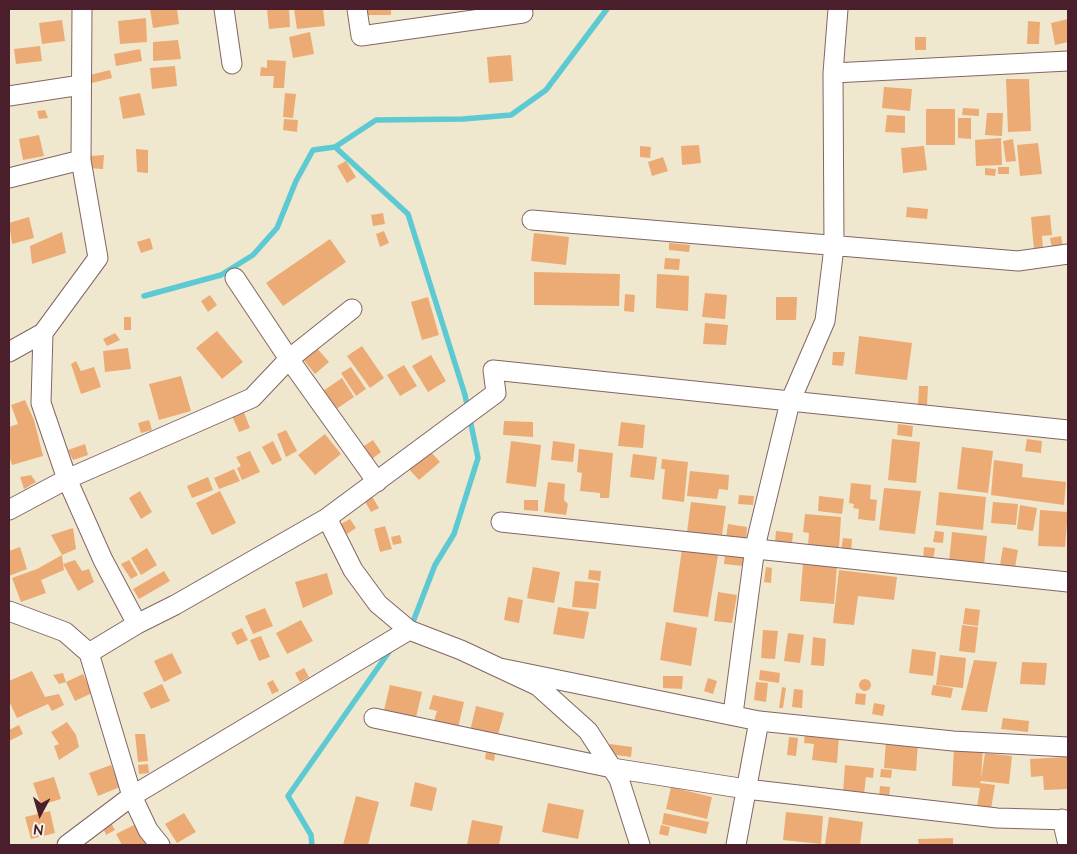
<!DOCTYPE html>
<style>
body{margin:0}
#map{position:relative;width:1077px;height:854px;overflow:hidden;background:#efe8ce;font-family:"Architects Daughter",sans-serif}
canvas{display:block}
.frame{position:absolute;inset:0;border:10px solid #4a1f2b;pointer-events:none}
.north{position:absolute;left:15px;top:789px;width:50px;height:50px;-webkit-text-stroke:4px #f7f3e8;paint-order:stroke;rotate:186deg;font-size:14px;font-weight:700;line-height:20px;text-align:center;color:#4a1f2b}
.north::after{content:'';display:block;margin:auto;width:18px;height:22px;background:#4a1f2b;clip-path:polygon(50% 0,100% 100%,50% 72%,0 100%)}
</style>
<div id="map">
<canvas width="1077" height="854"></canvas>
<div class="frame"></div>
<div class="north">N</div>
</div>
<script>
const context = document.querySelector('canvas').getContext('2d');
context.lineJoin = 'round';
const poly = rows => new Path2D(rows.map(r => 'M' + r).join(''));
function stroke(path, color, width, dash) { context.strokeStyle = color; context.lineWidth = width; context.lineCap = dash ? 'butt' : 'round'; context.setLineDash(dash || []); context.stroke(path); }
function fillPath(path, color) { context.fillStyle = color; context.fill(path, 'evenodd'); }
const stream = poly([
 [335,147,408,214,465,395,478,458,454,534,435,565,411,627],
 [144,296,221,275,253,255,277,228,296,181,313,150,335,147,376,120,463,119,511,115,546,90,607,9],
 [312,845,311,835,288,796,391,649]
]);
const building = poly([
 [150,9,177,9,179,24,153,28],
 [267,9,289,9,290,27,269,29],
 [294,9,323,9,325,26,297,29],
 [364,9,391,9,391,15,364,15],
 [146,18,147,42,120,44,118,21],
 [1068,19,1068,42,1055,45,1051,23],
 [62,20,65,41,42,44,39,23],
 [1028,21,1040,22,1039,44,1027,44],
 [310,32,314,54,293,58,289,37],
 [915,37,926,37,926,50,915,50],
 [178,40,181,59,153,61,153,42],
 [40,46,42,61,16,64,14,49],
 [140,49,142,61,116,66,114,54],
 [511,55,513,81,489,83,487,57],
 [267,60,286,61,284,88,273,88,274,76,260,76,261,67,267,68],
 [175,66,177,86,152,89,150,68],
 [110,70,112,78,92,83,90,75],
 [1006,79,1029,79,1031,131,1008,132],
 [884,87,912,89,910,111,882,108],
 [140,93,145,115,123,119,119,97],
 [285,93,296,94,293,118,283,117],
 [963,108,979,109,979,116,962,115],
 [926,109,955,109,955,145,926,145],
 [45,110,48,118,39,119,37,111],
 [987,113,1003,113,1002,136,985,135],
 [887,115,905,116,905,133,885,132],
 [958,118,971,118,971,139,958,138],
 [284,119,298,120,297,132,283,130],
 [39,135,44,156,23,160,19,139],
 [1001,138,1002,165,976,166,975,140],
 [1013,139,1016,161,1006,162,1003,141],
 [1038,143,1042,174,1020,176,1017,145],
 [699,145,701,163,682,165,681,146],
 [640,146,651,147,650,158,640,157],
 [924,146,927,170,903,173,901,148],
 [136,149,148,150,148,173,137,172],
 [104,155,103,169,88,168,91,156],
 [663,157,668,171,652,176,648,162],
 [346,161,356,177,347,183,337,166],
 [998,167,1009,167,1009,174,998,174],
 [985,168,996,169,995,176,985,175],
 [907,207,928,209,927,219,906,217],
 [383,213,385,224,373,226,371,215],
 [1050,215,1052,235,1042,236,1043,249,1034,250,1031,217],
 [29,217,34,238,12,244,9,223],
 [384,231,389,243,380,247,376,234],
 [62,232,66,253,32,264,30,246],
 [534,233,569,237,566,265,531,261],
 [1061,236,1063,246,1052,248,1050,238],
 [150,238,153,249,141,253,137,242],
 [330,239,346,262,283,306,266,283],
 [669,243,690,245,689,252,669,250],
 [665,258,680,259,679,270,664,269],
 [534,272,620,274,619,306,534,305],
 [657,274,689,276,688,311,656,308],
 [705,293,727,295,725,319,702,317],
 [625,294,635,295,634,312,624,311],
 [210,295,217,305,208,312,201,301],
 [428,297,439,335,422,340,411,302],
 [776,297,797,297,796,320,776,320],
 [124,317,131,317,131,330,124,330],
 [705,323,728,325,726,345,703,344],
 [217,331,243,362,222,379,196,348],
 [115,333,120,340,107,346,103,339],
 [859,336,912,343,907,380,855,374],
 [362,346,384,378,370,388,347,356],
 [316,347,329,362,315,374,302,358],
 [128,348,131,369,105,372,103,351],
 [833,352,845,352,843,366,832,365],
 [431,355,446,381,428,392,412,366],
 [76,361,81,371,94,367,101,387,81,394,71,364],
 [404,365,417,386,400,396,387,375],
 [351,367,366,389,356,396,341,373],
 [181,376,191,411,159,420,149,384],
 [342,378,354,397,332,412,320,393],
 [919,386,928,386,927,405,918,405],
 [25,400,34,420,43,456,12,465,9,455,9,427,18,424,11,405],
 [243,410,250,428,239,432,231,414],
 [149,420,152,430,141,433,138,423],
 [504,421,533,422,533,437,503,435],
 [621,422,645,425,643,448,618,446],
 [898,424,913,426,912,437,897,435],
 [286,430,297,451,286,457,277,434],
 [325,434,341,454,315,475,298,455],
 [892,439,920,442,916,483,888,480],
 [1027,439,1042,441,1041,453,1025,451],
 [373,440,381,452,372,459,364,446],
 [273,441,282,460,272,465,262,447],
 [511,441,541,445,536,487,506,483],
 [553,441,575,444,573,462,551,460],
 [85,444,88,455,73,460,68,450],
 [962,447,993,451,988,493,957,489],
 [428,449,440,462,419,480,407,467],
 [579,449,613,453,609,498,600,498,600,493,580,491,582,473,577,472],
 [250,451,260,472,242,480,237,468,241,466,236,457],
 [633,454,657,457,654,480,630,477],
 [662,459,688,462,684,502,662,499,665,469,661,469],
 [994,460,1023,464,1022,477,1066,482,1064,505,991,495],
 [234,469,240,481,219,489,214,478],
 [690,471,729,475,728,490,719,489,717,499,687,496],
 [31,475,36,482,24,489,20,477],
 [208,477,213,490,192,498,187,486],
 [548,482,565,484,564,500,568,504,566,515,544,512],
 [851,483,871,485,870,499,877,500,875,521,858,519,859,509,853,508,854,504,849,503],
 [884,488,921,491,915,534,879,530],
 [140,491,152,512,141,519,129,498],
 [220,491,236,523,212,535,196,503],
 [939,492,986,497,983,530,936,525],
 [371,495,379,508,371,512,364,500],
 [739,495,754,496,753,505,738,504],
 [819,496,844,499,842,514,818,511],
 [524,500,538,500,538,511,524,510],
 [691,502,726,506,722,535,687,532],
 [993,502,1018,504,1016,525,991,523],
 [1020,505,1037,508,1033,531,1017,529],
 [1040,510,1068,512,1065,547,1038,546],
 [805,514,841,517,839,548,808,546,809,533,803,532],
 [350,519,356,528,347,534,341,524],
 [728,524,747,527,746,541,726,538],
 [385,526,392,549,380,552,374,529],
 [73,528,76,549,62,555,63,564,75,560,82,571,89,569,94,582,78,591,63,564,64,570,41,580,46,593,21,602,12,578,37,569,62,555,51,535],
 [776,531,793,533,792,543,775,542],
 [935,531,944,532,943,543,933,542],
 [952,532,987,536,984,565,949,562],
 [400,535,402,543,393,545,391,537],
 [843,538,852,539,851,553,841,551],
 [20,547,27,569,9,576,9,551],
 [924,547,935,548,933,562,923,560],
 [1003,547,1018,550,1015,568,1000,565],
 [147,548,157,565,141,575,131,558],
 [682,549,718,555,708,617,673,612],
 [725,554,744,556,743,566,724,564],
 [129,560,138,575,131,579,121,564],
 [803,563,837,566,834,604,800,601],
 [533,567,560,572,554,603,527,598],
 [766,567,772,568,771,583,764,582],
 [589,570,601,571,600,581,588,579],
 [839,570,897,577,894,600,858,596,854,625,833,623],
 [164,571,170,581,139,599,133,589],
 [327,573,333,594,303,608,295,582],
 [575,581,599,583,596,609,572,607],
 [718,592,737,595,732,623,714,621],
 [508,597,523,600,519,623,504,620],
 [558,607,589,612,584,639,553,634],
 [265,608,273,626,253,634,245,616],
 [965,608,980,610,978,626,963,624],
 [301,620,313,641,287,654,276,633],
 [666,622,697,628,691,666,660,660],
 [962,625,978,627,975,653,959,651],
 [242,628,248,640,237,645,231,633],
 [763,630,778,631,775,659,761,658],
 [788,633,804,635,800,663,784,661],
 [261,636,270,657,259,661,250,640],
 [813,637,826,639,824,666,811,665],
 [912,649,936,652,933,676,909,673],
 [172,653,182,673,164,682,154,661],
 [940,655,966,658,963,688,936,685],
 [974,660,997,662,987,712,961,710],
 [1022,662,1047,663,1045,685,1020,684],
 [304,668,309,677,300,682,295,673],
 [760,670,780,673,779,683,759,680],
 [32,671,45,697,59,694,64,705,52,711,48,704,17,718,9,701,9,681],
 [63,673,66,682,59,684,53,675],
 [83,674,92,693,75,701,66,682],
 [663,676,683,676,682,689,663,688],
 [708,678,717,681,713,694,704,691],
 '859 685a6 6 0 1 1 12 0a6 6 0 1 1-12 0Z',
 [273,680,279,691,272,694,267,683],
 [756,682,768,683,766,702,754,700],
 [162,684,170,701,151,709,143,693],
 [390,685,422,692,416,717,384,710],
 [933,685,953,688,951,698,931,695],
 [782,687,786,688,783,708,779,708],
 [794,689,803,690,802,708,792,707],
 [856,693,866,694,865,705,855,704],
 [433,695,464,702,458,728,434,721,437,711,429,709],
 [874,703,885,705,883,716,872,714],
 [476,706,504,713,496,742,469,735],
 [1003,718,1029,721,1028,732,1001,729],
 [67,722,76,735,79,747,59,760,54,746,59,744,51,732],
 [19,725,23,734,9,741,9,730],
 [805,733,839,737,837,763,812,760,814,744,804,743],
 [135,734,145,734,148,761,138,762],
 [789,737,798,738,796,756,787,755],
 [886,740,918,743,916,771,884,768],
 [610,744,632,747,631,757,609,754],
 [954,747,983,749,981,779,985,753,1012,756,1009,784,981,781,980,783,995,785,991,809,977,807,980,788,952,786],
 [486,752,495,754,494,761,485,759],
 [1067,757,1068,789,1044,790,1043,776,1031,777,1030,759],
 [148,764,149,773,139,774,138,765],
 [111,765,120,787,98,796,89,773],
 [845,765,874,768,873,778,866,777,864,794,843,792],
 [881,769,892,770,891,778,880,777],
 [54,777,61,799,41,805,33,783],
 [415,782,437,788,432,811,410,806],
 [880,786,890,787,889,798,879,797],
 [671,787,712,797,707,819,666,809],
 [356,796,379,802,368,845,343,845],
 [548,803,584,810,578,839,542,832],
 [50,811,55,833,31,839,25,817],
 [786,812,823,816,821,844,783,840],
 [184,813,196,832,177,843,165,824],
 [664,813,709,822,706,834,662,824],
 [829,817,863,822,860,845,825,844],
 [472,820,503,826,499,845,467,845],
 [110,821,115,830,106,835,102,825],
 [138,823,149,845,122,845,116,834],
 [661,825,670,827,668,836,659,834],
 [953,838,953,845,919,845,918,839]
]);
const street = poly([
 [224,9,232,64],
 [357,9,361,36,523,13],
 [833,73,1068,61],
 [9,96,81,85],
 [9,178,81,160],
 [532,220,1018,261,1068,254],
 [235,278,289,359,377,482],
 [43,333,41,403,67,479,103,560,137,624],
 [9,352,43,333,98,258,81,160,82,9],
 [9,510,67,479,252,398,289,359,352,309],
 [327,518,353,570,378,604,409,630,461,650,538,686,588,731,619,779,640,845],
 [501,522,1068,582],
 [9,611,65,632,89,653,132,796,148,830,160,845],
 [89,653,137,624,175,605,327,518,496,393,493,370,1068,430],
 [500,668,759,721,953,741,1068,747],
 [733,714,755,547,790,402,825,321,834,247,833,73,838,9],
 [374,718,612,768,746,789,997,818,1068,820],
 [1062,819,1068,845],
 [67,845,132,796,409,630],
 [736,845,759,721]
]);
stroke(stream, '#5dc9d3', 5.5);
fillPath(building, '#ecab74');
stroke(street, '#846564', 21);
stroke(street, '#fff', 19);
</script>
